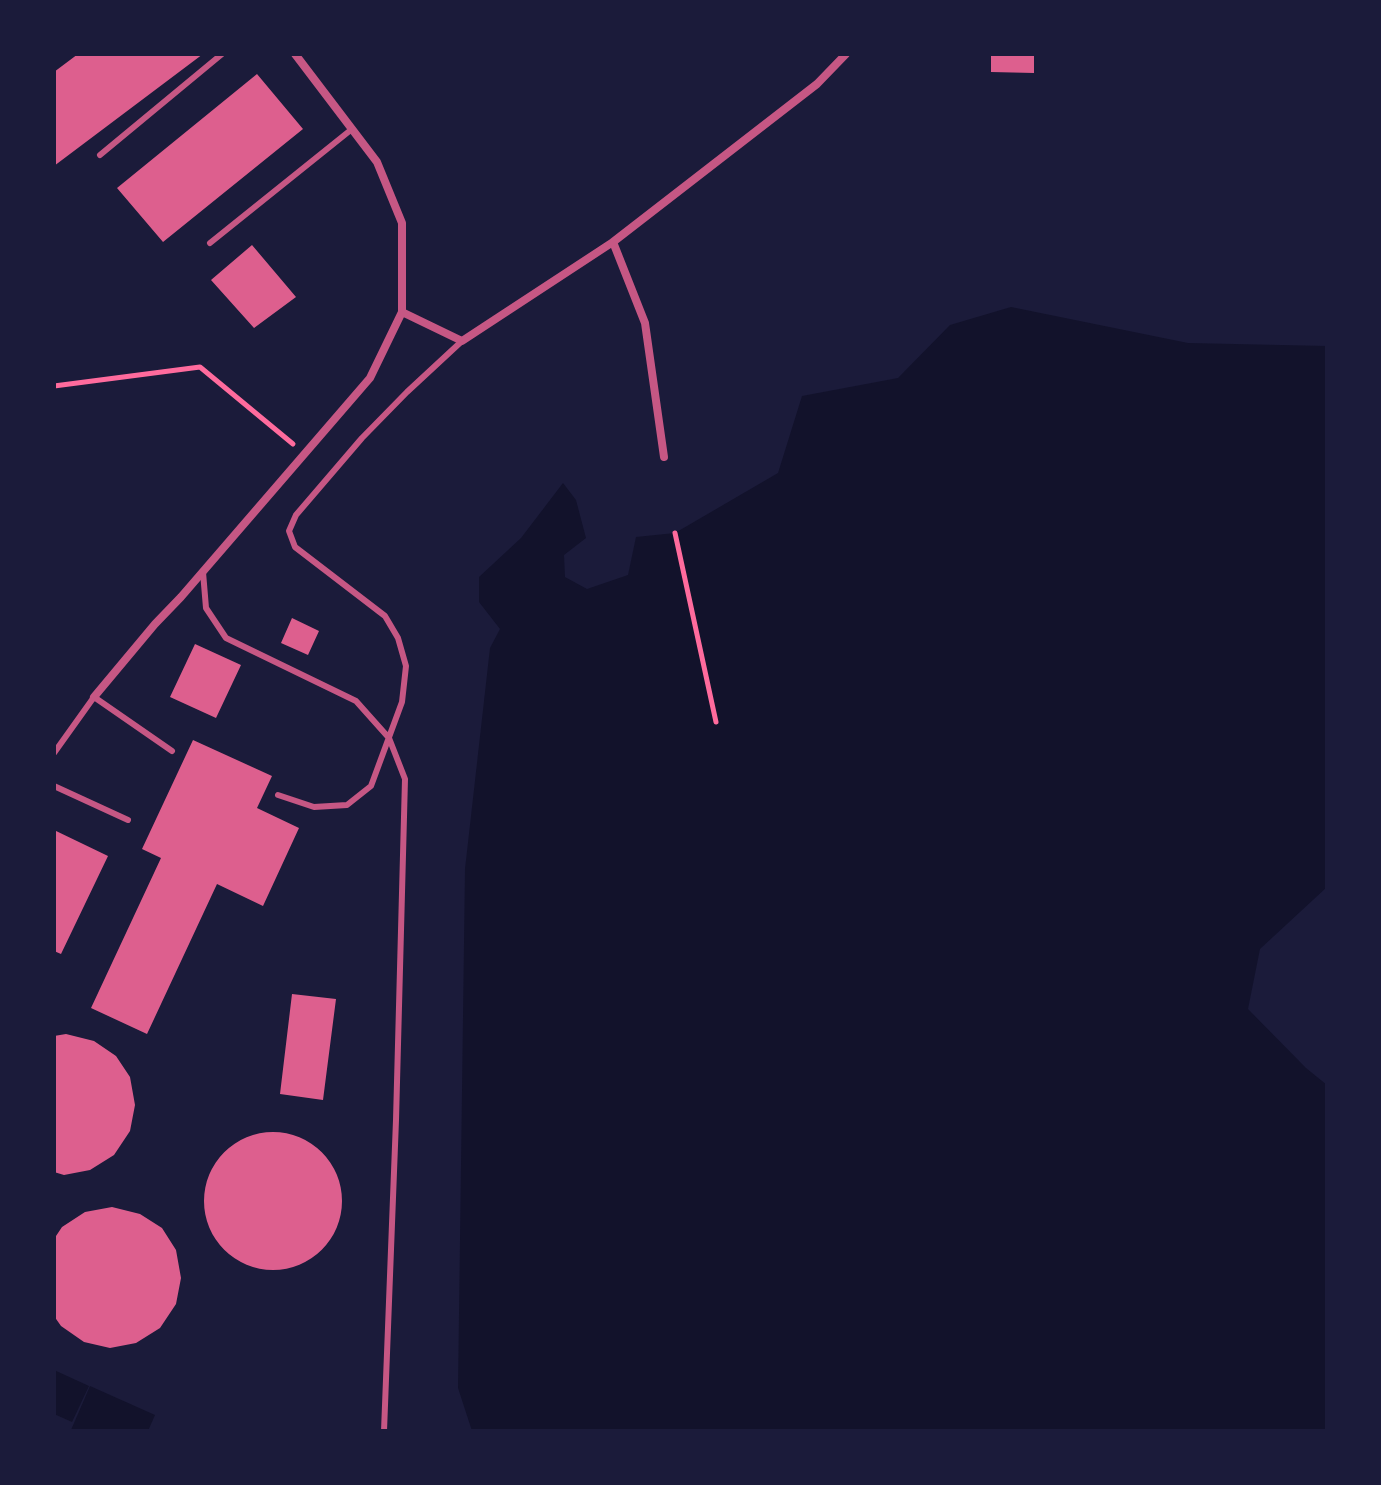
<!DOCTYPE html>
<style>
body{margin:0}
#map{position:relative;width:1381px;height:1485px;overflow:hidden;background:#1b1b3a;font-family:Barlow,sans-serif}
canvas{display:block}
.frame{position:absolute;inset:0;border:56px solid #1b1b3a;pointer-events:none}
</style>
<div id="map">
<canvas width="1381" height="1485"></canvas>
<div class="frame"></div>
</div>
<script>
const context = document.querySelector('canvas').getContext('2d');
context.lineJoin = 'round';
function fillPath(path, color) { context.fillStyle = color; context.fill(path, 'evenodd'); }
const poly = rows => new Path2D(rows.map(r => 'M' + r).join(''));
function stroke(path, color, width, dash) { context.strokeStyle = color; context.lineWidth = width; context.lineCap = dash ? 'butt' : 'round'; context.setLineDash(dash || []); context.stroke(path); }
const water = poly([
 [1011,307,1188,343,1327,346,1327,887,1260,949,1248,1009,1306,1068,1327,1085,1327,1431,472,1431,458,1388,465,869,490,648,500,629,479,602,479,577,521,538,563,483,576,500,586,538,564,555,565,577,587,589,628,575,636,537,675,533,778,473,802,396,898,378,950,325],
 [54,1370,89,1386,72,1422,54,1414],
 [90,1386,155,1415,148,1431,71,1430]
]);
const building = poly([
 [78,54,203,54,54,166,54,72],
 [991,54,1034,54,1034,73,991,72],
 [257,74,303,129,163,242,117,188],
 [252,245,296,297,254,328,211,280],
 [292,618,319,631,308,655,281,643],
 [195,644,241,665,216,718,170,697],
 [193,740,272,776,257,808,299,828,263,906,217,884,147,1034,91,1008,161,858,142,849],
 [54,830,108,856,61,954,54,951],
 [292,994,336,999,323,1100,280,1094],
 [66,1034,94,1041,116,1056,130,1077,135,1105,130,1131,114,1155,90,1170,64,1175,54,1172,54,1036],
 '204 1201a69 69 0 1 1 138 0a69 69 0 1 1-138 0Z',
 [112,1207,140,1214,162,1228,176,1250,181,1278,176,1304,160,1328,136,1343,110,1348,84,1342,61,1326,54,1316,54,1239,62,1227,85,1212]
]);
const path = poly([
 [54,386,200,367,293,444],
 [675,533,716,722]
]);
const service = poly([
 [100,155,222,54],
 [210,243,352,129],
 [203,572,206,608,226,638,356,701,389,738,405,779,396,1120,384,1431],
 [54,753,94,697,172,751],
 [54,786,128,820],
 [278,795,314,807,347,805,371,786,402,702,406,666,398,638,385,616,295,547,289,531,296,515,362,438,407,392,462,341]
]);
const minor = poly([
 [402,312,462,341,613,242],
 [664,457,645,323,613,242,817,84,846,54],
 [94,697,155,624,181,597,370,378,402,312,402,223,377,162,295,54]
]);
fillPath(water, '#12122b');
fillPath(building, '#dd5f8e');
stroke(path, '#ff6b9d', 5);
stroke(service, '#c65784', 6);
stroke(minor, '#c65784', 8);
</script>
